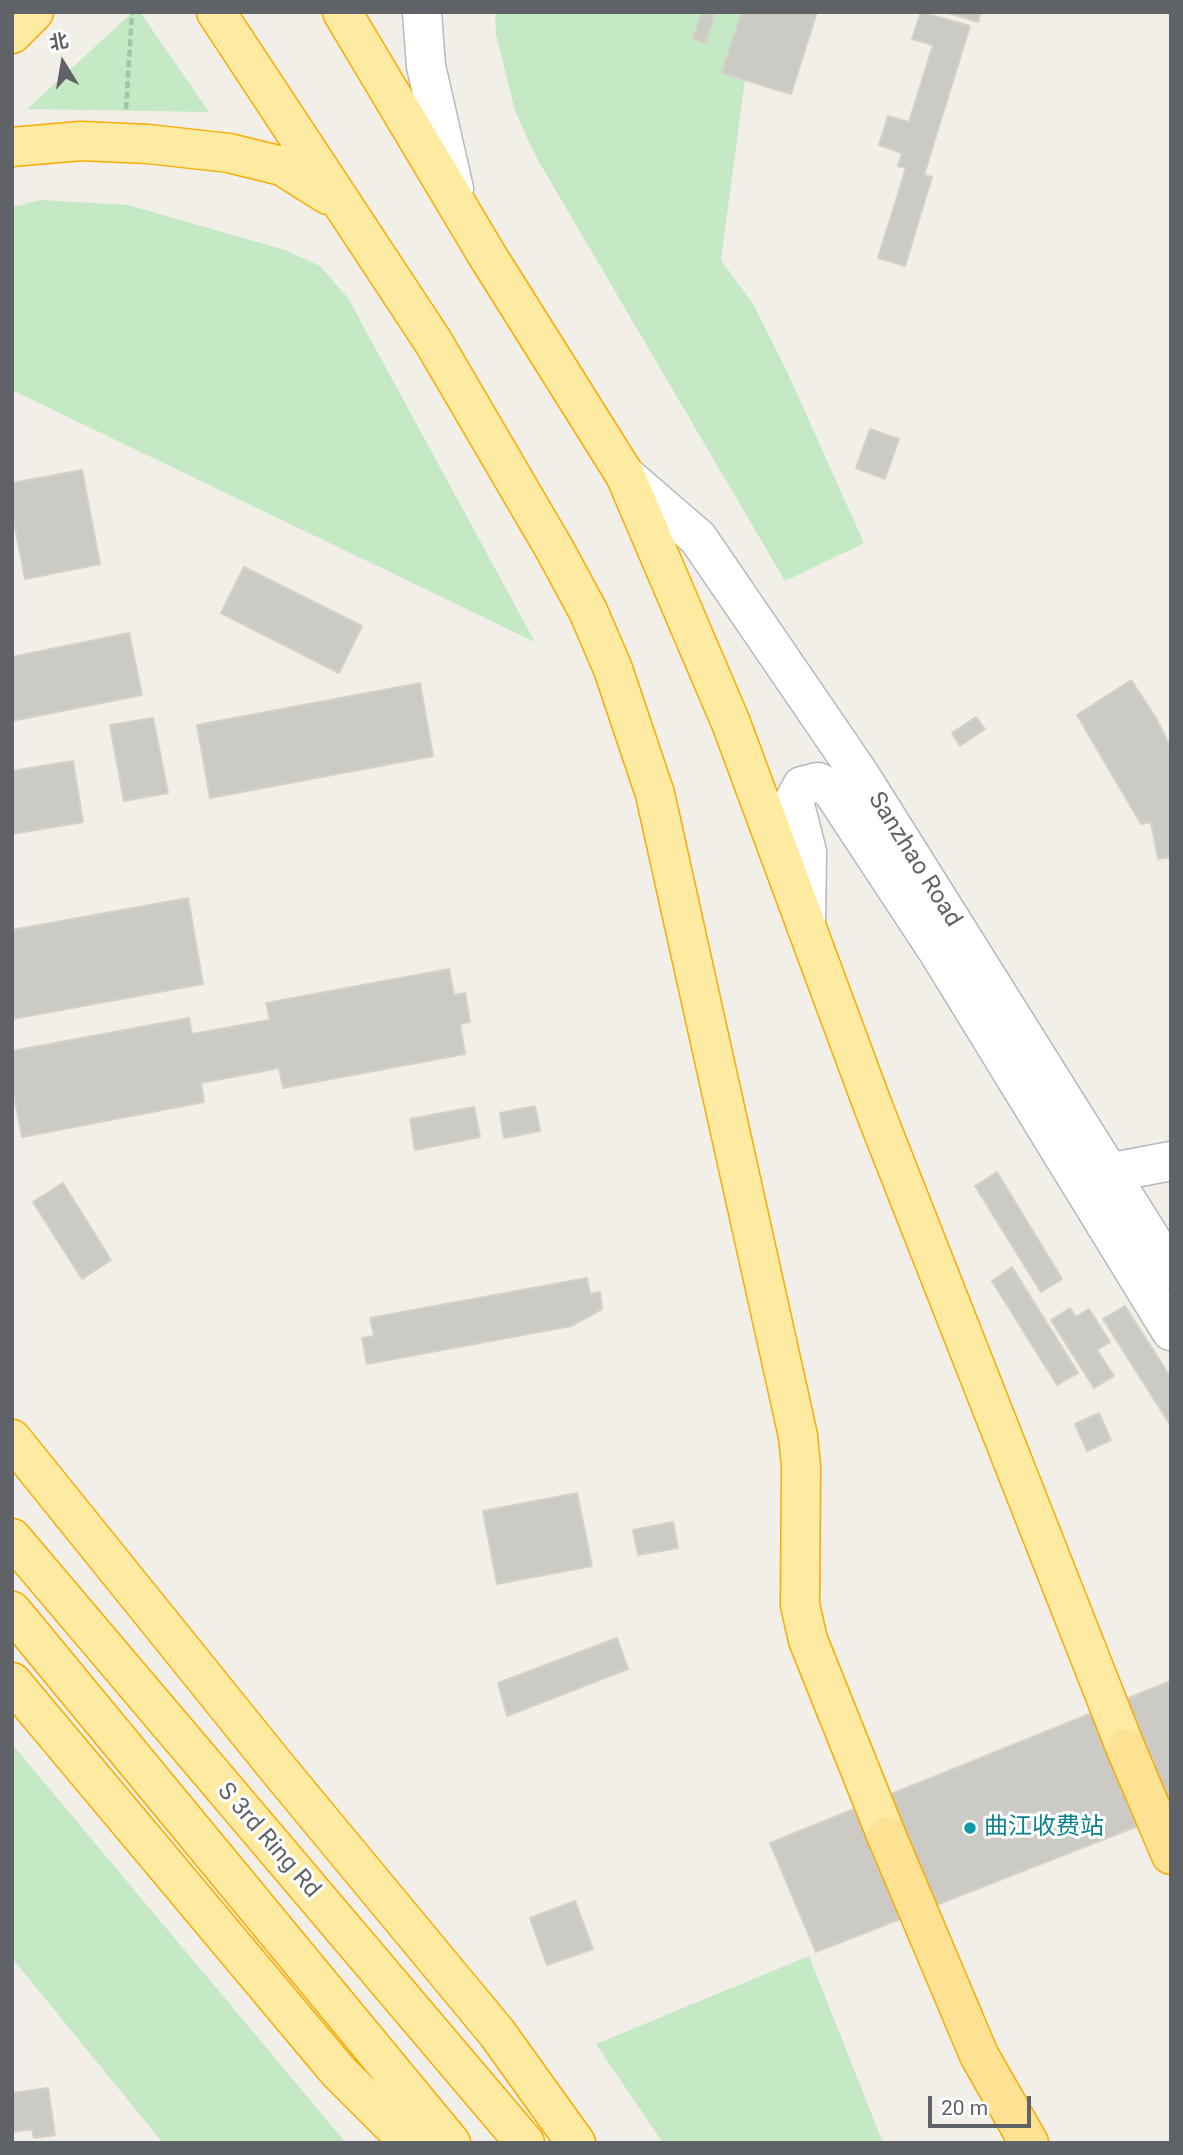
<!DOCTYPE html>
<meta charset="utf-8">
<style>
body{margin:0}
#map{position:relative;width:1183px;height:2155px;overflow:hidden;background:#f1efe8;font-family:Roboto,"Noto Sans SC",sans-serif}
canvas{display:block}
.frame{position:absolute;inset:0;border:14px solid #5f6368;pointer-events:none}
.north{position:absolute;left:28px;top:28px;width:70px;height:70px;-webkit-text-stroke:5px #fff;paint-order:stroke;rotate:349deg;font-size:19px;font-weight:700;line-height:28px;text-align:center;color:#5f6368}
.north::after{content:'';display:block;margin:auto;width:24px;height:32px;background:#5f6368;clip-path:polygon(50% 0,100% 100%,50% 72%,0 100%)}
.scale{position:absolute;left:928px;top:2096px;width:103px;height:32px;box-sizing:border-box;border:4px solid #5f6368;border-top:0;padding-left:9px;font-size:21px;line-height:24px;white-space:nowrap;color:#5f6368;-webkit-text-stroke:5px #fff;paint-order:stroke}
</style>
<div id="map">
<canvas width="1183" height="2155"></canvas>
<div class="frame"></div>
<div class="north">北</div>
<div class="scale">20 m</div>
</div>
<script>
const context = document.querySelector('canvas').getContext('2d');
context.lineJoin = 'round';
function fillPath(path, color) { context.fillStyle = color; context.fill(path, 'evenodd'); }
const poly = rows => new Path2D(rows.map(r => 'M' + r).join(''));
function stroke(path, color, width, dash) { context.strokeStyle = color; context.lineWidth = width; context.lineCap = dash ? 'butt' : 'round'; context.setLineDash(dash || []); context.stroke(path); }
function label(font, color, halo, rows, align = 'center') {
  context.font = font + ' Roboto,"Noto Sans SC",sans-serif'; context.lineWidth = 6; context.setLineDash([]); context.textBaseline = 'middle'; context.strokeStyle = halo; context.fillStyle = color; for (const [text, x, y, turn = 0] of rows) {
    context.save(); context.translate(x, y); context.rotate((+turn || 0) * Math.PI / 180); context.textAlign = isNaN(turn) ? turn : align; if (halo) context.strokeText(text, 0, 0); context.fillText(text, 0, 0); context.restore();
  }
}
const green = poly([
 [133,12,140,12,209,112,27,109],
 [495,12,754,12,721,260,753,304,788,374,864,543,785,581,535,155,515,111,496,34],
 [41,200,128,205,285,250,320,266,348,298,535,642,12,390,12,207],
 [12,1744,346,2143,163,2143,12,1958],
 [809,1956,883,2143,663,2143,596,2044]
]);
const building = poly([
 [702,12,714,15,706,43,693,39,702,12],
 [742,12,817,12,791,94,722,73,742,12],
 [921,12,970,26,924,175,932,177,905,266,878,258,906,168,898,166,902,153,879,145,888,116,909,122,933,45,912,39,921,12],
 [945,12,981,12,978,22,945,12],
 [870,429,899,439,885,479,856,468,870,429],
 [82,470,100,564,25,579,12,511,12,483,82,470],
 [244,567,362,626,339,673,221,613,244,567],
 [129,633,142,695,12,721,12,657,129,633],
 [1131,680,1156,718,1171,748,1171,857,1158,859,1151,822,1141,824,1077,715,1131,680],
 [420,683,433,756,210,798,197,725,420,683],
 [976,717,985,729,960,746,952,733,976,717],
 [153,718,168,793,124,801,110,725,153,718],
 [73,761,83,822,12,834,12,771,73,761],
 [188,898,203,984,12,1019,12,930,188,898],
 [449,969,454,995,465,993,470,1022,460,1024,465,1054,283,1088,279,1068,201,1083,204,1102,22,1137,12,1085,12,1051,189,1018,192,1034,270,1020,266,1003,449,969],
 [535,1106,540,1131,504,1138,500,1113,535,1106],
 [474,1107,480,1137,415,1150,410,1119,474,1107],
 [997,1172,1062,1279,1041,1292,975,1186,997,1172],
 [63,1183,111,1260,82,1279,33,1202,63,1183],
 [1012,1267,1078,1373,1057,1385,992,1281,1012,1267],
 [587,1278,590,1294,600,1292,602,1309,571,1326,367,1364,362,1338,374,1336,370,1318,587,1278],
 [1125,1306,1171,1378,1171,1426,1103,1319,1125,1306],
 [1070,1308,1076,1317,1089,1309,1110,1342,1097,1350,1114,1376,1094,1388,1051,1320,1070,1308],
 [1099,1413,1111,1440,1087,1451,1075,1424,1099,1413],
 [577,1493,592,1566,497,1584,483,1511,577,1493],
 [673,1522,678,1548,638,1555,633,1530,673,1522],
 [617,1638,628,1669,507,1716,498,1683,617,1638],
 [1171,1681,1171,1813,816,1952,770,1843,1171,1681],
 [575,1901,593,1949,547,1965,530,1918,575,1901],
 [48,2088,55,2135,34,2138,32,2129,12,2132,12,2093,48,2088]
]);
const path = poly([
 [126,109,132,12]
]);
const tertiary = poly([
 [625,475,698,538,860,775,1171,1271],
 [806,925,807,852,794,801,802,786,818,782,831,789,939,953,1171,1331],
 [1087,1177,1171,1161]
]);
const secondary = poly([
 [422,12,426,66,454,189]
]);
const trunk = poly([
 [216,12,434,343,555,550,588,611,613,669,655,794,798,1436,801,1466,800,1605,808,1640,887,1837],
 [342,12,487,255,625,475,731,723,874,1109,1126,1749],
 [12,34,34,12],
 [12,147,81,141,148,144,229,153,282,166,328,195],
 [12,1439,279,1770,497,2033,576,2143],
 [12,1538,525,2143],
 [12,1611,451,2143],
 [12,1682,338,2071,410,2143]
]);
const motorway = poly([
 [1126,1749,1171,1855],
 [887,1837,979,2055,1029,2143]
]);
const markers = [
 [970,1828,7,"#0f9aa8"]
];
const streetNames = [
 ["Sanzhao Road",914,860,58],
 ["S 3rd Ring Rd",268,1841,49]
];
const cultureNames = [
 ["曲江收费站",984,1828]
];
fillPath(green, '#c5e8c5');
fillPath(building, '#cccac5');
stroke(building, '#d6d1c6', 2);
stroke(tertiary, '#b5b8bc', 41);
stroke(secondary, '#b6babf', 41);
stroke(trunk, '#f9ab00', 41);
stroke(motorway, '#f9ab00', 41);
stroke(path, '#9cc7a9', 4.5, [7, 3.5]);
stroke(tertiary, '#fff', 38);
stroke(secondary, '#fff', 38);
stroke(trunk, '#feeaa1', 38);
stroke(motorway, '#fde293', 38);
for (const [x, y, r, color] of markers) { const dot = new Path2D(); dot.arc(x, y, r, 0, 2 * Math.PI); context.fillStyle = color; context.fill(dot); stroke(dot, '#fff', 2.5); }
label('24px', '#5f6368', '#fff', streetNames);
label('24px', '#0d838f', '#fff', cultureNames, 'left');
</script>
